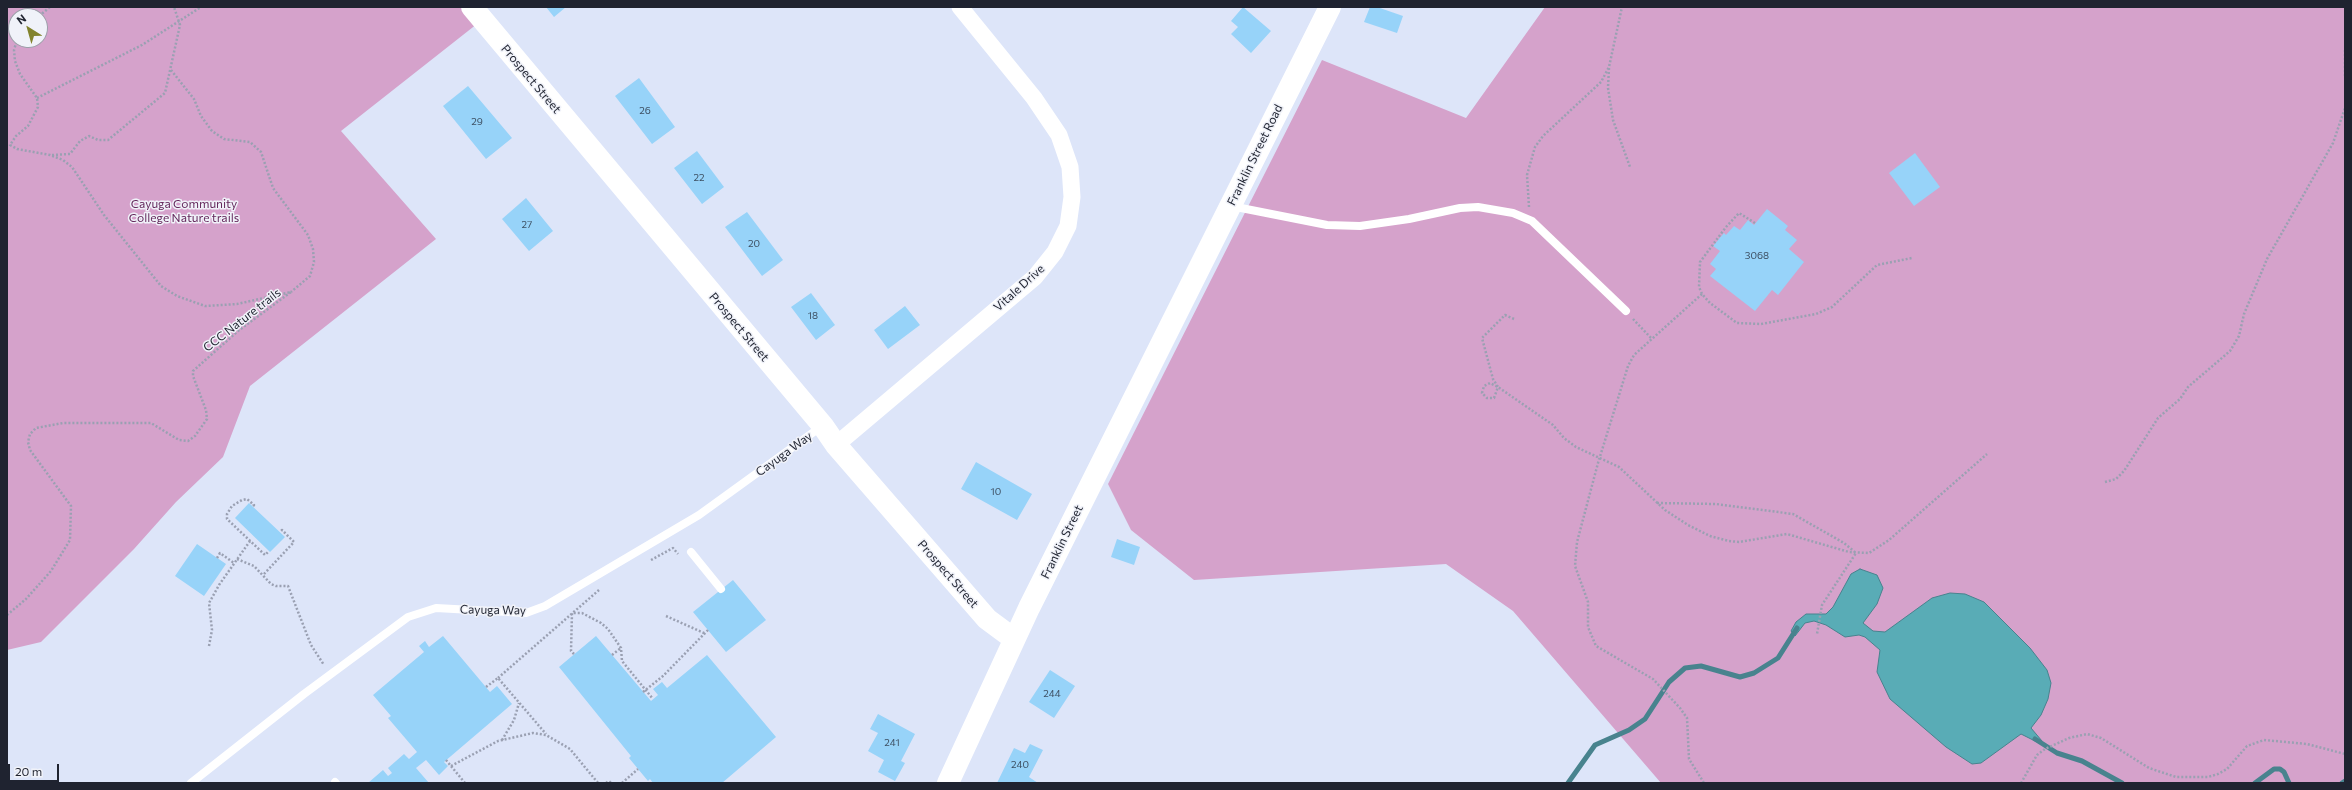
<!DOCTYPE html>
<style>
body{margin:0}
#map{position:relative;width:2352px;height:790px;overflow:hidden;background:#dde5f9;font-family:Commissioner,sans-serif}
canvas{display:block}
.frame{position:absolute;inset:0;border:8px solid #1f2330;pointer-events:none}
.north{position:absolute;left:8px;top:8px;width:40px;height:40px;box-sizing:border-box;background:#f0f2f9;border:1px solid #9c9fa9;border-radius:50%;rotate:323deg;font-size:11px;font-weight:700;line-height:16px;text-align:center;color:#1f2330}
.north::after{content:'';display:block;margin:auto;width:14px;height:18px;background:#82832d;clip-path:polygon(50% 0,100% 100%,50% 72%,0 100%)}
.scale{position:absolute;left:8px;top:764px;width:51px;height:18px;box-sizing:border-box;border:2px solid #1f2330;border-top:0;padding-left:5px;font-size:12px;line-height:14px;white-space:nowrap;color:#1f2330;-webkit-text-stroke:3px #f0f2f9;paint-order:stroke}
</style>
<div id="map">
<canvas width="2352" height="790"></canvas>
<div class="frame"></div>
<div class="north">N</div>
<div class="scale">20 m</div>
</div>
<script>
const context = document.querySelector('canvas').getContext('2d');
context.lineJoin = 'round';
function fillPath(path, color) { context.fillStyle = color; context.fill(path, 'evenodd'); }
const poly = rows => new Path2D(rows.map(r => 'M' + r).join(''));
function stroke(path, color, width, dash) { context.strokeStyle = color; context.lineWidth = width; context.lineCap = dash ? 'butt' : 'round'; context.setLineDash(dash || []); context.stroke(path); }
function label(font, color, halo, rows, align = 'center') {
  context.font = font + ' Commissioner,sans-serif'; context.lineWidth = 3; context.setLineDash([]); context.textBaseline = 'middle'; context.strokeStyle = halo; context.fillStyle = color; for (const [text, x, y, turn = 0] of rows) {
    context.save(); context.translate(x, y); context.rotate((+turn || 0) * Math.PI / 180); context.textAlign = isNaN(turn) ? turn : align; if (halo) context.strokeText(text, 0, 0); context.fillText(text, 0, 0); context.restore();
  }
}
const green = poly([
 [7,7,472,7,482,20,341,131,436,239,250,386,223,457,176,502,134,549,41,642,7,650],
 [16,16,40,16,40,40,16,40],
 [1545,7,2345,7,2345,783,1661,783,1513,611,1446,564,1194,580,1131,530,1108,484,1322,60,1466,118]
]);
const water = poly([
 [1860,569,1877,575,1883,588,1877,604,1863,623,1873,631,1885,632,1932,598,1950,593,1965,594,1984,602,2030,648,2047,670,2051,683,2048,699,2041,715,2031,728,2042,741,2039,743,2021,734,1981,763,1972,764,1946,747,1890,699,1877,672,1880,650,1865,637,1859,635,1845,637,1826,625,1814,621,1805,623,1795,636,1791,631,1796,622,1806,614,1826,614,1833,607,1851,574,1860,569]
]);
const stream = poly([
 [2035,739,2057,753,2082,761,2122,783],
 [1568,783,1595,745,1629,730,1645,719,1669,682,1685,668,1701,666,1740,677,1754,673,1778,658,1797,628],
 [2255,783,2274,769,2280,769,2284,772,2289,783],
 [2342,783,2345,781]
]);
const building = poly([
 [546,7,566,7,554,17],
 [1243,7,1271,31,1251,53,1231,34,1238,27,1231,21],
 [1370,7,1377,7,1403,16,1397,33,1364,22],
 [639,78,675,127,652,144,615,96],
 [468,86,512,138,486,159,443,106],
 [697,151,724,187,702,204,674,168],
 [1915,153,1940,187,1914,206,1889,173],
 [526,198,553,231,529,251,502,219],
 [1767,209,1788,226,1785,230,1797,240,1789,249,1804,262,1778,295,1772,290,1755,311,1710,276,1716,269,1710,264,1720,251,1713,246,1724,233,1726,235,1734,226,1740,230,1748,220,1754,225],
 [747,212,783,260,762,276,725,227],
 [811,293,835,325,816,340,791,307],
 [905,306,920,325,888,349,874,330],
 [976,462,1032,494,1017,520,961,489],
 [249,503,285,537,270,552,235,518],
 [1117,539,1140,547,1134,565,1111,557],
 [197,544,226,564,204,596,175,576],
 [733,580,766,620,726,652,693,612],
 [443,636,490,692,497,686,512,704,444,762,448,766,439,775,426,760,416,768,429,783,368,783,383,770,388,776,392,773,388,768,404,754,409,759,417,752,388,718,391,716,373,695,424,652,419,646,425,641,429,647],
 [596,636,651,701,658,695,653,689,662,682,667,688,707,655,776,737,722,783,653,783,650,779,648,781,629,758,631,756,559,667],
 [1050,670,1075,686,1054,718,1029,702],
 [878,714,915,734,901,761,905,763,895,781,878,772,884,760,868,751,878,733,870,729],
 [1030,744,1043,750,1029,777,1038,783,997,783,1014,748,1025,753]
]);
const path = poly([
 [39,16,50,7],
 [2345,50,2345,78],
 [1609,68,1608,88,1613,120,1630,167],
 [171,70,194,99,201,116,212,131,224,139,250,142,261,152,273,188,308,235,313,249,314,262,310,276,291,292],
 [37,98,142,45,201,7],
 [52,155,70,154,80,141,89,136,98,140,108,140,165,93,180,25,174,7],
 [1529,207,1527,175,1535,147,1543,136,1601,82,1609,67,1622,7],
 [1755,223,1739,213,1726,227,1700,262,1699,287,1702,294,1710,303,1737,323,1761,324,1816,314,1832,307,1877,265,1912,258],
 [1702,294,1634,355,1628,366,1598,463,1577,542,1575,566,1588,602,1588,627,1596,646,1653,679,1680,708,1687,718,1689,759,1704,783],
 [1514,319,1505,315,1482,338,1493,379,1498,387,1494,398,1487,398,1482,393,1484,386,1490,383,1498,387,1553,425,1564,438,1576,447,1619,467,1665,510,1688,525,1710,536,1729,541,1739,542,1787,534,1849,552,1869,553,1889,540,1987,454],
 [1633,319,1652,339],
 [2105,482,2116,479,2124,471,2158,418,2180,399,2188,387,2230,351,2239,336,2244,314,2267,259,2333,143,2345,108],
 [1657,503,1716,504,1793,514,1844,543,1856,553,1822,605,1817,634],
 [253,506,254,505,247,499,242,500,232,506,227,514,227,519,265,555,269,551],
 [217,558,220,553,234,563],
 [237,559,254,566,271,584,276,586,288,586,311,645,324,665],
 [651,560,673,548,678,554],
 [264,574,294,542,282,530,280,532],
 [7,615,26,599,51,571,70,540,71,506,30,450,28,442,30,434,36,428,63,423,151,423,179,440,188,441,195,436,207,419,206,410,193,376,193,371,238,331,291,292,237,304,205,306,177,296,161,286,104,215,72,167,63,160,50,155,17,149,10,145,16,136,28,126,38,107,37,98,20,74,15,61,14,50,17,40],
 [666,616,704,633],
 [209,646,212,630,209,603,219,585,250,541],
 [574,654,571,651,572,613,582,613,601,623,608,629,621,648,622,661,653,699],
 [612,655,621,648],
 [498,678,599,590],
 [486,687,498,678,546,734],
 [643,692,663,676,708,630],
 [502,740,514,720,519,703],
 [446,760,465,783],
 [451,766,498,741,533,733,546,735,570,749,598,783],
 [606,783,609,781,611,783],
 [622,783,638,769],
 [2021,783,2037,755,2045,749,2069,738,2087,734,2101,738,2149,768,2176,777,2208,777,2218,774,2227,769,2247,746,2264,740,2307,744,2345,754]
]);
const lane = poly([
 [1231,206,1327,225,1360,226,1409,219,1460,208,1478,207,1513,213,1532,221,1626,311],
 [691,552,721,589],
 [335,782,336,783],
 [191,783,304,694,408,617,436,608,526,613,545,606,699,515,822,426]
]);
const street = poly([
 [836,445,1035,277,1055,252,1068,226,1072,197,1070,167,1059,135,1034,98,960,7]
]);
const secondary = poly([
 [472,7,823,426,836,445,987,619,1014,639],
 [948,783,1029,608,1330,7]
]);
const numberNames = [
 ["26",645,111],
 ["29",477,122],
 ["22",699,178],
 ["27",527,225],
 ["20",754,244],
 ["3068",1757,256],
 ["18",813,316],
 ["10",996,492],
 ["244",1052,694],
 ["241",892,743],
 ["240",1020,765]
];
const streetNames = [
 ["Prospect Street",531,79,50],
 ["Franklin Street Road",1255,155,-64],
 ["Vitale Drive",1019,288,-42],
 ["CCC Nature trails",242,320,-38],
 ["Prospect Street",739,327,50],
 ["Cayuga Way",784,454,-36],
 ["Franklin Street",1062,542,-64],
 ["Prospect Street",948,574,49],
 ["Cayuga Way",493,610,1]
];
const parkNames = [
 ["Cayuga Community",184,204],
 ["College Nature trails",184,218]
];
fillPath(green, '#d5a2cb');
fillPath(water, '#59acb6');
stroke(water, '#48838e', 1);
stroke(stream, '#48838e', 5);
fillPath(building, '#97d3f9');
stroke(path, '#9aa0b2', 2.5, [2, 2]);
stroke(lane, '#fff', 8);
stroke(street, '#fff', 17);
stroke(secondary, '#fff', 22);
label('10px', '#3d4f62', null, numberNames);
label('12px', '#1f2330', '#f0f2f9', streetNames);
label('12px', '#64285c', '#f0f2f9', parkNames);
</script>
